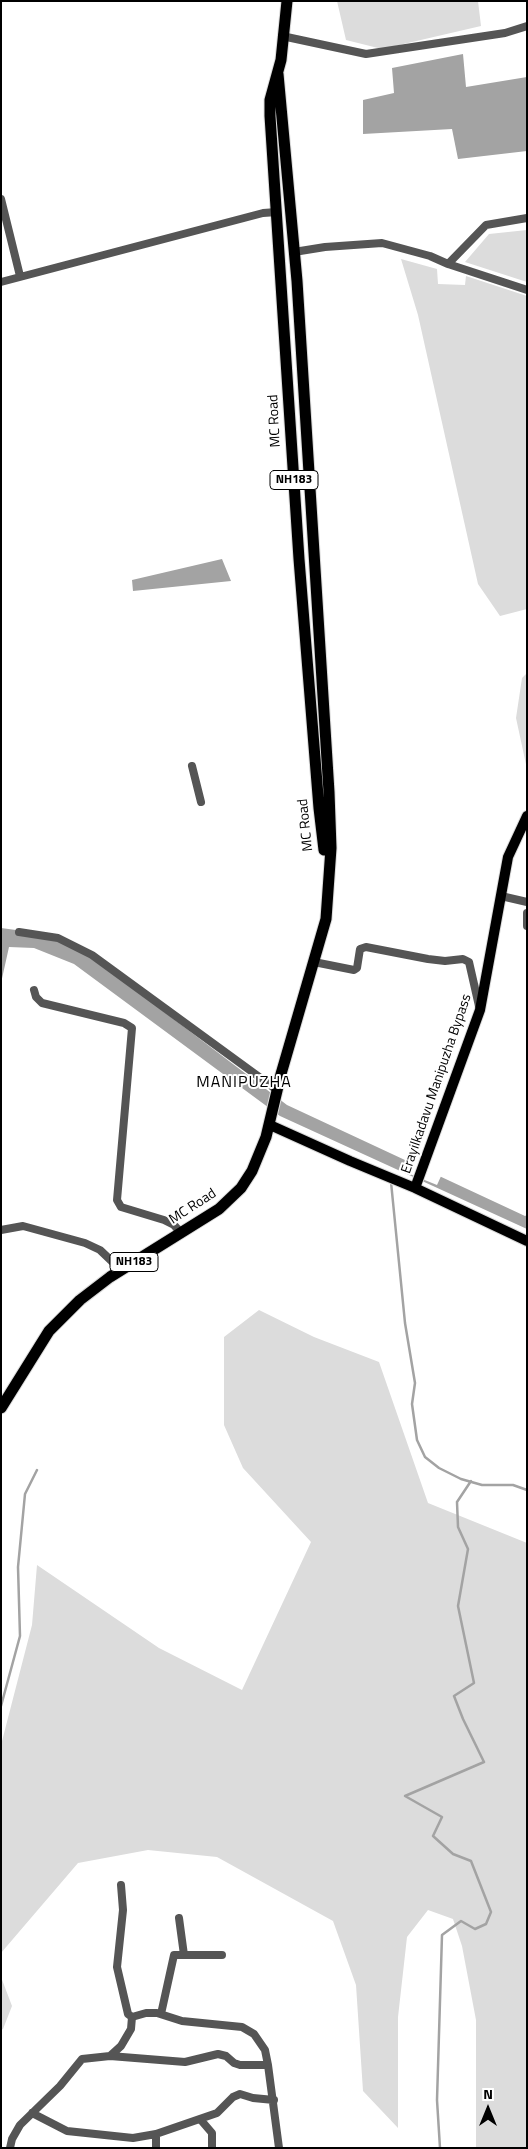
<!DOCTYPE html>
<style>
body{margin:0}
#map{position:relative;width:528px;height:2149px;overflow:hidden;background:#fff;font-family:"Titillium Web",sans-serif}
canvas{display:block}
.frame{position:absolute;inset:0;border:2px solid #000;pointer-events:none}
.north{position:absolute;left:463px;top:2084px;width:50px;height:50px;-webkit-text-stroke:4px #fff;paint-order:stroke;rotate:0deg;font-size:14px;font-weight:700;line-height:20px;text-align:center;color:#000}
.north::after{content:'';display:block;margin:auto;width:18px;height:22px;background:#000;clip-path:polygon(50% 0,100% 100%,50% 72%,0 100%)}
</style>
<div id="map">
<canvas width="528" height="2149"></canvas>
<div class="frame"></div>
<div class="north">N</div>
</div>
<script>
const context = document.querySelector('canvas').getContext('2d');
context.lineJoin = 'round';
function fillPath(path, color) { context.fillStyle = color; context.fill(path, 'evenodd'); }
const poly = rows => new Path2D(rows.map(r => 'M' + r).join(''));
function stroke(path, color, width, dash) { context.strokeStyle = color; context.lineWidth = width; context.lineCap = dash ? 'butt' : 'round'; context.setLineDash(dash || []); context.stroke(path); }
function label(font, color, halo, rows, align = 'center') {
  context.font = font + ' "Titillium Web",sans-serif'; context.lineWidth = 4; context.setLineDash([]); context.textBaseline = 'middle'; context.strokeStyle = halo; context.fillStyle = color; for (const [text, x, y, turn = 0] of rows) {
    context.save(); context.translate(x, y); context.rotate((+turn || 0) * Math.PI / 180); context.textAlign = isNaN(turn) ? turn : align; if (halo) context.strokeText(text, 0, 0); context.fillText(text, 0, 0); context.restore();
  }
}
const green = poly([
 [337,1,478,1,481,26,382,49,346,40],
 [527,230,527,282,465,262,489,234],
 [401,259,437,269,438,284,465,285,466,276,527,296,527,609,500,616,478,584,418,315],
 [527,673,527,769,516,718,522,678],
 [259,1310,314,1337,379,1362,428,1503,527,1543,527,2148,476,2148,476,2020,462,1946,453,1919,428,1910,407,1937,398,2017,398,2128,363,2091,356,1985,333,1921,217,1857,148,1850,78,1863,1,1953,1,1745,32,1625,37,1565,159,1648,242,1690,311,1542,243,1468,224,1425,224,1337],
 [1,1977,12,2006,3,2029,1,2030]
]);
const water = poly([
 [463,54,466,87,527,77,527,151,458,159,452,129,363,134,363,100,394,93,392,68],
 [222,559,231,581,133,591,132,580],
 [1,928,46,934,68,942,109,970,287,1105,525,1216,527,1215,527,1229,280,1116,74,964,34,948,9,947,1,983]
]);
const pier = poly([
 [410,1161,442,1174,437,1185,405,1172]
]);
const stream = poly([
 [391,1182,405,1323,415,1383,412,1404,417,1440,425,1457,439,1468,461,1479,482,1485,513,1485,527,1490],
 [1,1706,20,1636,18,1567,25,1494,37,1470],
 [440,2148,437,2100,442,1935,461,1921,475,1929,486,1924,491,1912,471,1861,453,1854,433,1836,442,1817,405,1796,484,1762,463,1719,454,1696,474,1683,458,1606,468,1549,458,1527,457,1502,471,1481]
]);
const minor = poly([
 [282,36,366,54,505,33,527,26],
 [1,199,20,276],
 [294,252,325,247,382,243,430,256,448,264,527,290],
 [448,264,486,225,527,218],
 [1,282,263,213,277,212],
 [192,766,201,802],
 [501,896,527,902],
 [527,913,527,926],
 [19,932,58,938,92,955,277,1090],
 [314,962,354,970,357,968,360,949,366,947,428,959,445,961,463,959,469,962,479,1006],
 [34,990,36,997,42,1003,124,1023,132,1028,117,1200,121,1207,164,1220,174,1225,181,1233],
 [1,1230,23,1226,85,1243,100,1250,121,1270],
 [121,1885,123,1910,117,1967,128,2014,132,2017,146,2013,157,2013,182,2021,242,2027,254,2034,265,2050,268,2065,279,2148],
 [179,1918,184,1955],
 [161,2014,174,1955,222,1955],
 [110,2056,121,2046,131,2029,132,2017],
 [32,2113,67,2131,133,2138,156,2134,217,2113,233,2097,240,2094,253,2098,274,2100],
 [200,2119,212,2133,212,2148],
 [10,2148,12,2139,20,2125,60,2086,82,2059,110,2056,185,2062,218,2054,226,2056,234,2063,240,2065,268,2065],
 [156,2148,156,2134]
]);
const major = poly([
 [270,1125,350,1161,415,1188,527,1241],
 [415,1188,480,1010,508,857,527,816]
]);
const highway = poly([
 [287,1,281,60,270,100,270,116,299,559,319,808,324,850],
 [1,1408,49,1331,80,1300,110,1277,219,1209,241,1188,252,1171,266,1137,281,1074,326,919,331,848,329,792,297,281,278,74]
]);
const shields = [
 [294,480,48],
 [134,1262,48]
];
const shieldNames = [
 ["NH183",294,480],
 ["NH183",134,1262]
];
const streetNames = [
 ["MC Road",275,421,-93],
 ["MC Road",306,825,-96],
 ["Erayilkadavu Manipuzha Bypass",437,1084,-71],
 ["MC Road",193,1207,-33]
];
const quarterNames = [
 ["MANIPUZHA",244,1083]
];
fillPath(green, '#dcdcdc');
fillPath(water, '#a3a3a3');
fillPath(pier, '#fff');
stroke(stream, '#a3a3a3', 2.5);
stroke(major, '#dbdbdb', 12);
stroke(highway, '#dbdbdb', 13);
stroke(minor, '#555', 8);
stroke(major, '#000', 10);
stroke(highway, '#000', 11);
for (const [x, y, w] of shields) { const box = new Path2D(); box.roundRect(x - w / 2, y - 9.5, w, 19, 4); context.fillStyle = '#fff'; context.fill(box); stroke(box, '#000', 1); }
label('bold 12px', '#000', null, shieldNames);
label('14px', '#000', '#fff', streetNames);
context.letterSpacing = '1px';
label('16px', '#000', '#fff', quarterNames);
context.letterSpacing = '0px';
</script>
